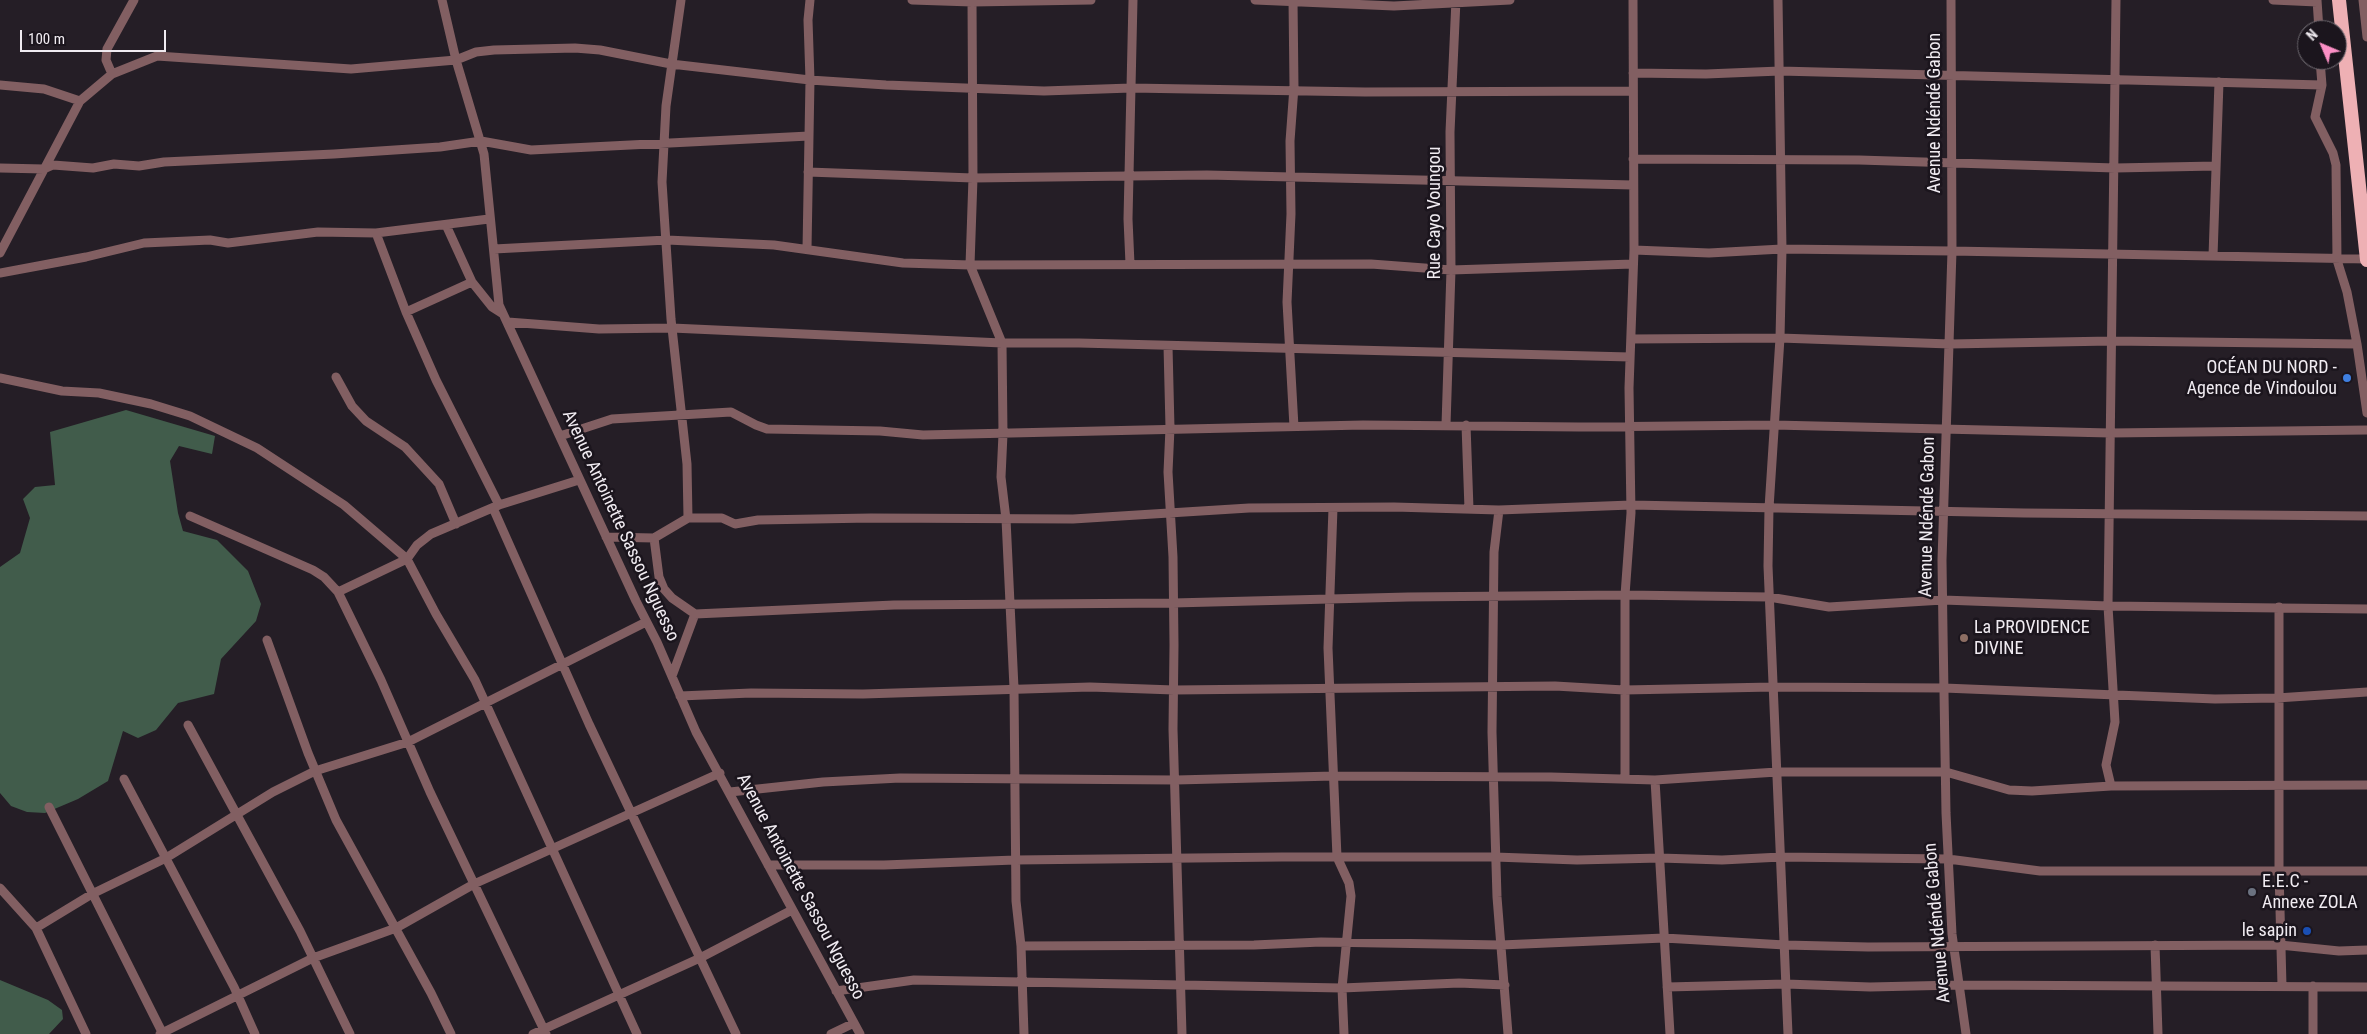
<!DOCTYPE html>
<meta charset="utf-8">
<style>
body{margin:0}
#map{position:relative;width:2367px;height:1034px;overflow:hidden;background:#251e26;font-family:"Roboto Condensed",sans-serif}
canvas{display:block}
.north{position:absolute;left:2297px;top:20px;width:50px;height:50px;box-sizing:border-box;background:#1b151d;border:1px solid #706b72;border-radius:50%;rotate:315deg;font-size:14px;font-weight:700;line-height:20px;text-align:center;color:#f0ebf1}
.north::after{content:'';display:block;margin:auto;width:18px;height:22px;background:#fb8fc5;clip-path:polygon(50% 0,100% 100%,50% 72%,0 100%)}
.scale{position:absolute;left:20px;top:30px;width:146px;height:22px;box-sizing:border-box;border:2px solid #f0ebf1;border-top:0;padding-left:6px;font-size:15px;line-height:18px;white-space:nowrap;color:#f0ebf1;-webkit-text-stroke:4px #1b151d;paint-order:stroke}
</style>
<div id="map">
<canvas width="2367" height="1034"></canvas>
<div class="north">N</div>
<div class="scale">100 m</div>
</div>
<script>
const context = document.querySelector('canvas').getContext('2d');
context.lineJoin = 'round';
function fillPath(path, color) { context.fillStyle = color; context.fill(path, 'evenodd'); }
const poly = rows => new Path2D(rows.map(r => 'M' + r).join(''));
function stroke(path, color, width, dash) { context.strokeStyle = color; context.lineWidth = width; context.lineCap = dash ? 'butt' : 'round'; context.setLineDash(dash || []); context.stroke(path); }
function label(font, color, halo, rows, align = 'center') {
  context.font = font + ' "Roboto Condensed",sans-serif'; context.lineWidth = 5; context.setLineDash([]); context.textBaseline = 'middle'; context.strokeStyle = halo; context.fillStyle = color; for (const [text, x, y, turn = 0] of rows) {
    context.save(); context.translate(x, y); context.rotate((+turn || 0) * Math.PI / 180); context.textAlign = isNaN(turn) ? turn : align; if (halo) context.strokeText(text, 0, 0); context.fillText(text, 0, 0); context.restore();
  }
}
const forest = poly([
 [126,410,215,436,212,454,179,446,170,461,178,513,183,531,217,540,248,571,261,604,256,621,221,659,214,694,178,703,156,730,138,738,123,731,108,781,78,799,45,813,27,812,11,806,0,793,0,567,20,553,30,518,23,499,35,487,55,485,50,432],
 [0,980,48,1000,62,1010,63,1019,49,1034,0,1034]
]);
const minor = poly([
 [442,0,456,60,484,154,499,305,636,601,657,642,696,732,860,1034],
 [912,0,972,2,1091,0],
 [972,0,973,178,970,265,1002,343,1003,434,1001,477,1006,519,1014,688,1016,901,1021,946,1024,1034],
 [1255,0,1394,6,1510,0],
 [1293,0,1294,87,1290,141,1291,214,1287,302,1294,427],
 [1778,0,1782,249,1780,338,1769,508,1768,566,1788,1034],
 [1951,0,1952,251,1942,560,1943,632,1946,813,1952,934,1966,1034],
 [2273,0,2317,2],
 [2317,0,2319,30],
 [2363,0,2367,37],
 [2320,60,2322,85,2315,117,2333,153,2336,165,2337,260,2347,292,2357,344,2367,413],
 [1633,73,1706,74,1780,71,2322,85],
 [112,74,106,60,107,49,134,0],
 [0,85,44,89,80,101],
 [1633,159,1859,160,2115,168,2216,166],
 [0,168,44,169,53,165,93,168,114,164,139,166,164,162,334,154,440,147,481,141,531,150,809,136],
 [808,172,973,178,1207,175,1633,185],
 [446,225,472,282,492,307,503,314],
 [376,233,406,312,436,380,499,505],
 [494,249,667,240,774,245,903,263,970,265,1371,264,1451,270,1633,264],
 [807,249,810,80,808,20,810,0],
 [1634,250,1709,253,1782,249,1952,251,2367,259],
 [0,253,80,101,112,74,157,56,351,69,456,60,476,52,494,50,575,48,600,50,671,64,810,80,886,85,1044,91,1131,88,1365,92,1632,91],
 [2213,256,2219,82],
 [1130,264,1128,219,1133,0],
 [0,273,86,257,144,243,210,240,228,243,318,232,376,233,489,219],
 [406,312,472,282],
 [508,322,599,329,672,328,1002,343,1079,343,1630,357],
 [1631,339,1780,338,1950,344,2111,341,2357,344],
 [1168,346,1170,428,1168,472,1173,557,1174,645,1173,729,1182,1034],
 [336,377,352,406,366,421,405,447,439,484,456,524],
 [0,378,62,391,99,393,151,404,190,416,257,448,344,505,407,559,436,614,475,680,637,1034],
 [1446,425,1451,270,1450,132,1456,0],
 [1466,425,1469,509],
 [560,436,612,419,731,412,756,425,767,429,880,431,923,435,1363,425,1579,427,1774,425,2110,433,2367,430],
 [493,508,589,724,736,1034],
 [1333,508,1328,648,1337,857,1349,883,1351,896,1342,988,1344,1034],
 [1499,510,1494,552,1492,732,1497,897,1508,1034],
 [190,516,313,570,324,577,338,592,381,680,430,792,546,1034],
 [688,518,722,518,735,524,758,520,871,518,1073,519,1249,508,1394,507,1499,510,1631,505,2024,513,2367,516],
 [606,537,654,538,688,518,687,464,671,319,662,182,666,106,681,0],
 [654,538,659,577,664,589,672,598,695,614,672,676],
 [338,592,407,559,417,545,431,534,499,505,579,480],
 [2279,607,2279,871,2282,986],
 [695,614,894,605,1173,603,1408,597,1625,595,1769,597,1829,607,1943,600,2108,606,2367,609],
 [267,640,308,753,336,820,431,993,451,1034],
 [680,696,751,693,863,694,1090,687,1174,690,1555,686,1624,690,1773,687,1944,688,2215,699,2277,698,2367,692],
 [188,725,300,931,350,1034],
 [124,779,234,987,255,1034],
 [1625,779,1625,595,1631,513,1629,388,1634,250,1633,0],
 [1655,780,1670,1034],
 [2111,786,2106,765,2115,722,2108,606,2116,0],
 [730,792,823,782,900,778,1176,780,1334,776,1551,777,1655,780,1777,772,1946,772,2009,790,2032,791,2111,786,2367,785],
 [49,807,163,1034],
 [768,865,884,865,1015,860,1282,857,1495,857,1577,860,1660,858,1722,860,1781,857,1948,859,2040,871,2367,871],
 [0,888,36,928,86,1034],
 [36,928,92,894,166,858,273,792,315,771,408,742,646,622],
 [2155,945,2158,1034],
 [1021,946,1254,945,1321,942,1501,945,1664,938,1785,945,1868,947,2280,945,2339,951,2367,950],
 [1667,987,1786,984,1870,987,1958,985,2367,987],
 [836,991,914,980,1342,988,1459,983,1505,985],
 [160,1034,313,958,396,928,474,884,720,773],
 [533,1034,700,958,792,910],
 [831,1034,854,1023],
 [2313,1034,2313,986]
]);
const trunk = poly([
 [2339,0,2367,260]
]);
const markers = [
 [2347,378,5,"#3f7fe0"],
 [1964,638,5,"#8d6e63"],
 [2252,892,5,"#6b7280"],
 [2307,931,5,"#1a4fb4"]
];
const streetNames = [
 ["Avenue Ndéndé Gabon",1935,113,-90],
 ["Rue Cayo Voungou",1435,213,-90],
 ["Avenue Ndéndé Gabon",1928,517,-89],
 ["Avenue Antoinette Sassou Nguesso",620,526,65],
 ["Avenue Antoinette Sassou Nguesso",800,887,62],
 ["Avenue Ndéndé Gabon",1938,923,-95]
];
const poiNames = [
 ["OCÉAN DU NORD -",2337,368],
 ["Agence de Vindoulou",2337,389],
 ["La PROVIDENCE",1974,628,"left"],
 ["DIVINE",1974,649,"left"],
 ["E.E.C -",2262,882,"left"],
 ["Annexe ZOLA",2262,903,"left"],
 ["le sapin",2297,931]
];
fillPath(forest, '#415c4b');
stroke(minor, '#825f62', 9);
stroke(trunk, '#eeb0b4', 14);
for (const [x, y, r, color] of markers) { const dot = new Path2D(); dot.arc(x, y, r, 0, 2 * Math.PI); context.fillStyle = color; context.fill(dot); stroke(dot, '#1b151d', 2); }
label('18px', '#f0ebf1', '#1b151d', streetNames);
label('18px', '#f0ebf1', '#1b151d', poiNames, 'right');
</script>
